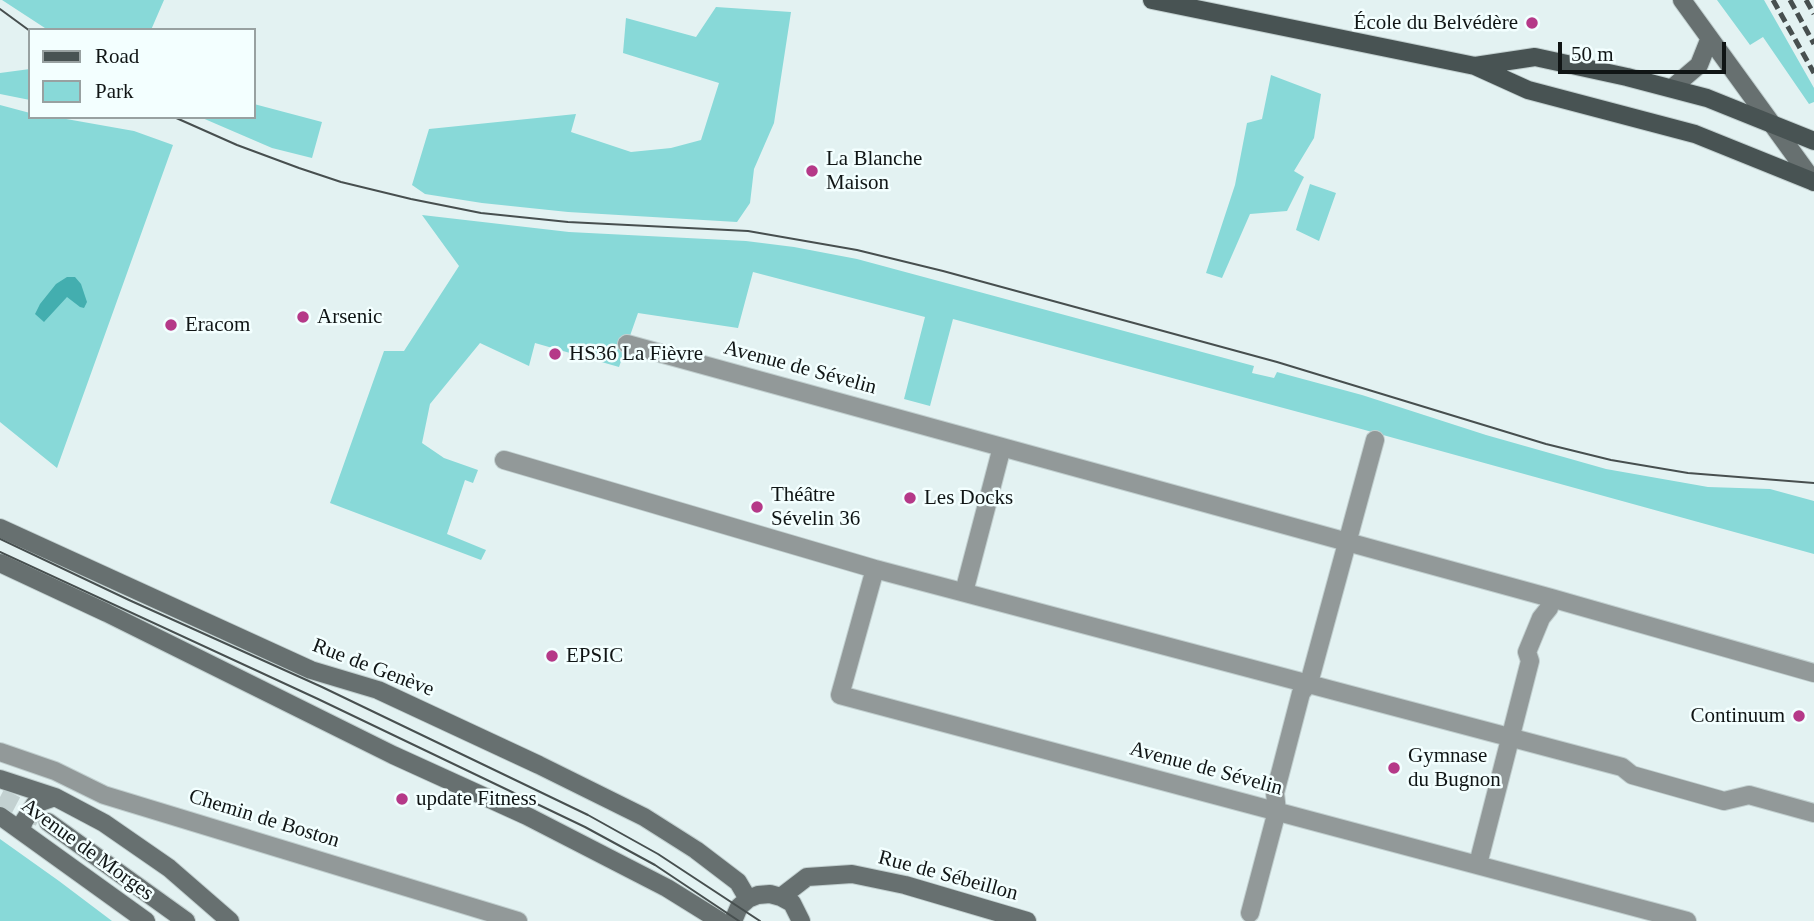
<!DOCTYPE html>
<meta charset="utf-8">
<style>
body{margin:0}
#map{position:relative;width:1814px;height:921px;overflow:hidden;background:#e3f2f2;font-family:"Times New Roman",serif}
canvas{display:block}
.legend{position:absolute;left:28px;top:28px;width:228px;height:91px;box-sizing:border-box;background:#f3ffff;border:2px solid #98a1a1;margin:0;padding:9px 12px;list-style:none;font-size:21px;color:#101515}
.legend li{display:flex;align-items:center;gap:14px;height:35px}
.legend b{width:35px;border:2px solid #98a1a1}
.scale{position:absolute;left:1558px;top:42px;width:168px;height:32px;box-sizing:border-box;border:4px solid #101515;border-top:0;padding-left:9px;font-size:21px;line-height:24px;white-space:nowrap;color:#101515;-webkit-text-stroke:5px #f3ffff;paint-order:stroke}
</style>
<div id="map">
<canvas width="1814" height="921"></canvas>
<ul class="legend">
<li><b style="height:9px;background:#485353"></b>Road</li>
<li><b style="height:19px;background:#88d9d8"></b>Park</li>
</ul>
<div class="scale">50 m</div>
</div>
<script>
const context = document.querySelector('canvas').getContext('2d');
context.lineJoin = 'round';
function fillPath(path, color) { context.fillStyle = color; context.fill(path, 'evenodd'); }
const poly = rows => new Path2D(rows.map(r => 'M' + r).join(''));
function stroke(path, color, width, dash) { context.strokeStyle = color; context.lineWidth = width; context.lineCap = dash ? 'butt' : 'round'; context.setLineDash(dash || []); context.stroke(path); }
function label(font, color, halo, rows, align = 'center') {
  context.font = font + ' "Times New Roman",serif'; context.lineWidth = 5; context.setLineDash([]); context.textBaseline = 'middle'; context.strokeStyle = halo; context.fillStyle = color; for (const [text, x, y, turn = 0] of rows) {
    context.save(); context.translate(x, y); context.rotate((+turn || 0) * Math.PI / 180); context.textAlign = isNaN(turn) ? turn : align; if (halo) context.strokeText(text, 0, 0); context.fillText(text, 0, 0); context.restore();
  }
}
const green = poly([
 [2,0,164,0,151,30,48,30],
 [1717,0,1764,0,1814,88,1814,102,1809,104,1763,37,1750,45],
 [716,7,791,12,774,123,754,169,750,203,737,222,568,212,482,203,425,194,412,185,429,129,576,114,571,132,631,152,671,148,701,140,719,83,623,53,626,18,696,37],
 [30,69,30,100,0,94,0,73],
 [1271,75,1321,94,1314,138,1294,171,1304,177,1287,211,1250,214,1222,278,1206,273,1235,185,1247,123,1262,119],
 [254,104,322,122,312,158,272,148,200,117,254,117],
 [0,105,30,113,30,117,55,117,134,131,173,145,57,468,0,422],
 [1310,184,1336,193,1319,241,1296,230],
 [422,215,569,232,746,241,794,247,857,259,1254,366,1252,373,1274,378,1277,372,1362,395,1486,435,1606,469,1708,487,1770,489,1814,501,1814,554,1354,427,953,319,930,406,904,399,925,317,753,272,738,328,638,313,619,367,535,343,529,366,480,343,430,404,422,443,444,458,478,470,473,483,465,480,447,534,486,550,481,560,330,503,384,351,404,351,459,266],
 [0,839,59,881,112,921,0,921]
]);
const water = poly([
 [67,277,75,277,81,284,87,302,84,308,80,307,67,297,44,322,35,314,40,304,56,284]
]);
const secondaryTunnel = poly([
 [0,797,48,822]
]);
const street = poly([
 [627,344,1551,598,1814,673],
 [504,460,875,569,1622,767,1632,775,1724,801,1749,795,1814,813],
 [875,569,840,695,1687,921],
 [964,592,1002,447],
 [0,752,55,771,104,795,518,921],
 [1478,864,1530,661,1527,652,1541,618,1549,608,1551,598],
 [1250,913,1277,811,1275,793,1301,693,1309,683,1375,440]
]);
const secondary = poly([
 [1682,0,1814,182],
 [1672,88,1699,65,1709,40],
 [0,528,311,670,378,690,539,765,644,817,696,850,738,882,748,899],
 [0,563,107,613,393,755,527,816,667,888,720,921],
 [0,779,55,797,104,823,169,868,230,921],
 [0,816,146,921],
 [48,822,186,921],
 [21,830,24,821,35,804,55,797],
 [781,897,807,877,852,874,905,885,1027,921],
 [733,921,739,907,748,899,758,895,770,894,781,897,792,903,801,921]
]);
const primary = poly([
 [1152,0,1475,66,1528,90,1695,134,1814,182],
 [1475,66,1535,57,1627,77,1707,98,1814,141]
]);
const tram = poly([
 [0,9,30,31],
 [174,117,237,145,299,168,341,182,411,199,481,213,568,222,748,231,857,250,943,271,1277,362,1546,444,1611,460,1688,473,1814,483],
 [0,539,129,600,322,687,588,815,658,854,760,921],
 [0,552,318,699,585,827,655,865,739,921]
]);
const rail = poly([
 [1773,0,1814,73],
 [1790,0,1814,44],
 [1806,0,1814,14]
]);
const markers = [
 [1532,23,7,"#b53988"],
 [812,171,7,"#b53988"],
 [303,317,7,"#b53988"],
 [171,325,7,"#b53988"],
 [555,354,7,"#b53988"],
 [910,498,7,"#b53988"],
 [757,507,7,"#b53988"],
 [552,656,7,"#b53988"],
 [1799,716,7,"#b53988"],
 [1394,768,7,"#b53988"],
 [402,799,7,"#b53988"]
];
const poiNames = [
 ["École du Belvédère",1518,23,"right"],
 ["La Blanche",826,159],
 ["Maison",826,183],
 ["Arsenic",317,317],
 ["Eracom",185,325],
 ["HS36 La Fièvre",569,354],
 ["Théâtre",771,495],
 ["Sévelin 36",771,519],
 ["Les Docks",924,498],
 ["EPSIC",566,656],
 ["Continuum",1785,716,"right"],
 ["Gymnase",1408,756],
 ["du Bugnon",1408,780],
 ["update Fitness",416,799]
];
const streetNames = [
 ["Avenue de Sévelin",800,368,15],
 ["Rue de Genève",373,668,21],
 ["Avenue de Sévelin",1206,769,15],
 ["Chemin de Boston",264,819,17],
 ["Avenue de Morges",87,850,36],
 ["Rue de Sébeillon",948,876,15]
];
fillPath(green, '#88d9d8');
fillPath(water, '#43aeaf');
stroke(secondaryTunnel, '#c3d1d1', 18, [18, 9]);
stroke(street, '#c1cfcf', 20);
stroke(secondary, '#c1cfcf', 20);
stroke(primary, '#c1cfcf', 20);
stroke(street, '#929999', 18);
stroke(secondary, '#677070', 18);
stroke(primary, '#485353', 18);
stroke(tram, '#474f4f', 2);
stroke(rail, '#474f4f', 5, [10, 5]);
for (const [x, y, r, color] of markers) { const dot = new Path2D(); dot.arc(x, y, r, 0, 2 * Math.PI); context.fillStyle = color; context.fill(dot); stroke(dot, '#f3ffff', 2.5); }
label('21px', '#101515', '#f3ffff', poiNames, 'left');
label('21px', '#101515', '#f3ffff', streetNames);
</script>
